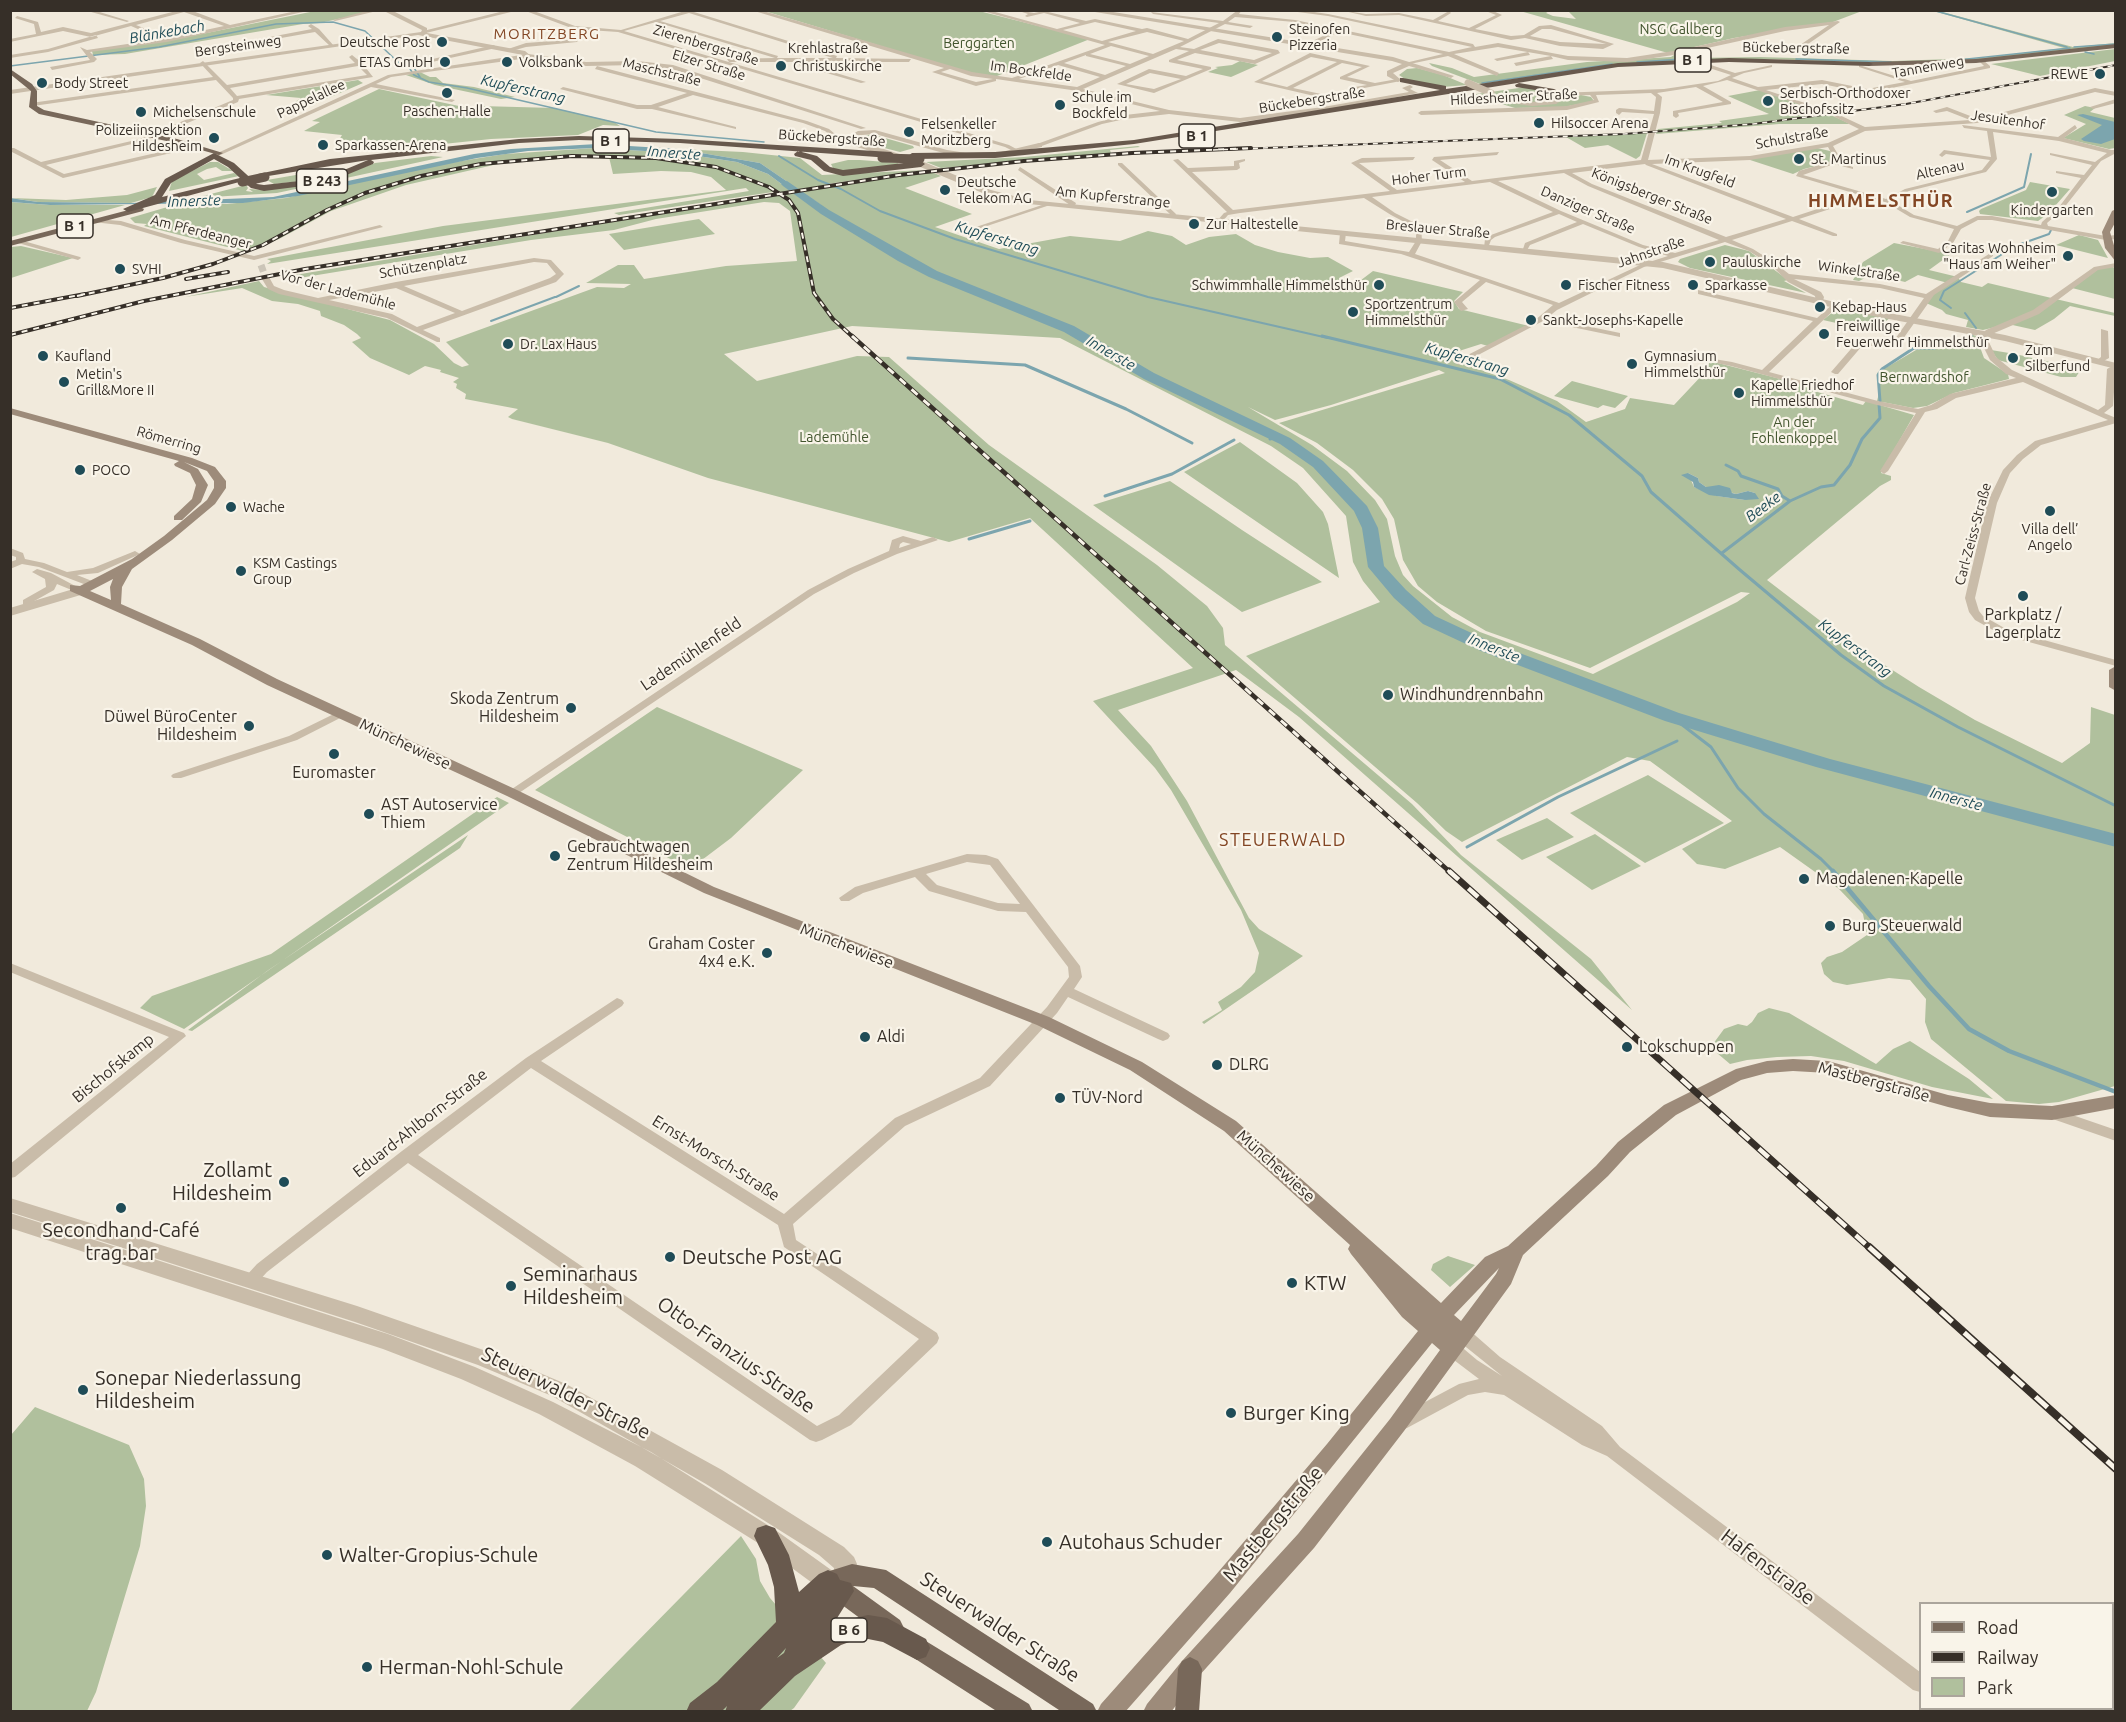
<!DOCTYPE html>
<meta charset="utf-8">
<style>
body{margin:0}
#map{position:relative;width:2126px;height:1722px;overflow:hidden;background:#f1eadc;font-family:Ubuntu,sans-serif}
canvas{display:block}
.frame{position:absolute;inset:0;border:12px solid #362f28;pointer-events:none}
.legend{position:absolute;left:1919px;top:1602px;width:195px;height:108px;box-sizing:border-box;background:#f9f4e9;border:2px solid #aba59c;margin:0;padding:8px 10px;list-style:none;font-size:18px;color:#362f28}
.legend li{display:flex;align-items:center;gap:12px;height:30px}
.legend b{width:30px;border:2px solid #aba59c}
</style>
<div id="map">
<canvas width="2126" height="1722"></canvas>
<div class="frame"></div>
<ul class="legend">
<li><b style="height:8px;background:#78685a"></b>Road</li>
<li><b style="height:8px;background:#362f28"></b>Railway</li>
<li><b style="height:16px;background:#b0c09d"></b>Park</li>
</ul>
</div>
<script>
const context = document.querySelector('canvas').getContext('2d');
context.lineJoin = 'round';
function fillPath(path, color) { context.fillStyle = color; context.fill(path, 'evenodd'); }
const poly = rows => new Path2D(rows.map(r => 'M' + r).join(''));
function stroke(path, color, width, dash) { context.strokeStyle = color; context.lineWidth = width; context.lineCap = dash ? 'butt' : 'round'; context.setLineDash(dash || []); context.stroke(path); }
function label(font, color, halo, rows, align = 'center') {
  context.font = font + ' Ubuntu,sans-serif'; context.lineWidth = 4.5; context.setLineDash([]); context.textBaseline = 'middle'; context.strokeStyle = halo; context.fillStyle = color; for (const [text, x, y, turn = 0] of rows) {
    context.save(); context.translate(x, y); context.rotate((+turn || 0) * Math.PI / 180); context.textAlign = isNaN(turn) ? turn : align; if (halo) context.strokeText(text, 0, 0); context.fillText(text, 0, 0); context.restore();
  }
}
const green = poly([
 [761,10,979,11,1090,39,992,78,977,75],
 [1571,10,1862,11,1833,22,1734,38,1668,53,1520,11,1549,11,1546,13,1553,16,1576,19,1569,12],
 [1930,10,1939,11,2073,47,2116,43,2115,45,1989,59,1888,63,1764,59,1601,66,1480,84,1432,66,1429,63,1452,68,1474,77,1587,62,1671,57,1677,53,1692,58,1760,57,1893,61,1980,58,2064,48],
 [315,11,374,11,320,23,303,24,125,54,93,55,92,51,172,40],
 [2115,49,2115,61,2040,76,1991,64],
 [1240,61,1258,65,1231,77,1208,72,1218,68,1215,67,1232,65],
 [1417,68,1443,75,1467,85,1443,87,1405,79,1399,75,1407,69],
 [420,72,430,77,436,77,443,83,474,87,515,97,501,99,435,85,406,75],
 [358,80,363,83,310,106,292,104,301,98,266,95],
 [1526,87,1544,90,1554,95,1555,99,1581,95,1591,97,1594,101,1564,107,1515,108,1472,95,1448,98],
 [379,89,473,109,480,106,554,108,614,122,620,126,603,125,578,135,491,139,367,152,365,142,339,140,342,135,304,131,320,122,312,121],
 [1760,90,1827,113,1850,124,1779,124,1656,134,1658,129,1722,123,1719,121,1769,114,1728,96],
 [2085,106,2095,108,2090,112,2115,118,2115,148,2109,149,2063,138,2086,124,2064,115],
 [1647,133,1640,156,1636,159,1608,145,1585,148,1566,137],
 [871,134,913,146,914,148,900,152,857,141,855,139],
 [1138,146,1140,147,1110,150,1111,153,941,168,926,162,1024,157],
 [595,148,678,153,737,162,768,174,806,202,821,205,760,163,678,149,743,152,800,158,822,175,925,170,827,184,830,186,932,172,941,176,905,188,972,214,935,227,999,249,1070,236,1120,241,1148,231,1172,236,1186,245,1209,237,1236,234,1255,245,1278,252,1310,258,1328,257,1353,271,1339,278,1340,288,1348,290,1373,271,1463,292,1454,301,1459,309,1529,326,1488,346,1481,344,1459,351,1450,359,1509,380,1557,401,1586,422,1625,409,1630,398,1674,405,1706,371,1710,361,1816,388,1814,391,1863,405,1866,401,1914,415,1881,473,1891,476,1891,480,1880,486,1767,580,1844,639,1919,687,1975,720,2062,763,2090,743,2091,707,2115,715,2115,1086,2059,1102,2039,1104,2006,1101,1931,1039,1925,1022,1926,999,1910,980,1889,978,1847,985,1833,982,1824,974,1821,963,1827,957,1842,952,1867,935,1863,914,1839,889,1780,847,1725,869,1697,864,1682,849,1732,821,1650,761,1627,757,1462,842,1446,831,1417,803,1246,656,1380,602,1363,581,1353,562,1346,516,1303,468,1271,446,1060,338,852,326,724,354,757,381,857,356,889,357,989,445,1157,565,1207,606,1223,628,1225,645,1412,804,1461,855,1591,959,1632,1010,1299,717,1236,670,1118,710,1151,746,1187,801,1249,918,1259,929,1303,956,1204,1024,1202,1022,1222,1010,1218,1002,1241,987,1255,972,1259,953,1241,910,1171,790,1155,768,1093,701,1193,668,1030,518,949,542,708,478,608,443,512,419,508,417,518,409,465,399,466,394,456,388,457,384,453,382,459,378,440,372,441,370,425,366,409,375,370,358,352,342,361,338,357,334,344,325,321,316,320,311,298,304,272,301,242,288,185,297,259,281,264,287,282,292,390,320,434,344,454,363,462,367,469,365,446,342,597,287,624,288,631,284,586,283,618,265,634,265,644,279,726,266,797,261,790,211,779,203,764,202,656,219,614,230,531,240,287,280,283,277,776,194,773,192,619,215,614,213,749,191,746,188,267,264,271,261,267,259,443,226,726,190,711,177,691,172,661,171,613,174,609,157,585,156,498,164,406,185,331,211,279,239,247,252,144,226,147,224,135,223,130,218,181,203,227,204,286,198,430,166,505,154],
 [1439,370,1445,373,1279,423,1317,443,1353,470,1382,499,1394,519,1403,560,1418,586,1437,602,1486,631,1590,668,1741,592,1750,593,1737,602,1593,674,1480,632,1452,617,1413,586,1403,575,1395,556,1387,519,1375,500,1347,471,1312,445,1248,407,1275,420,1331,405],
 [1688,473,1698,478,1699,482,1706,487,1714,487,1736,494,1748,491,1755,493,1745,500,1717,496,1694,487],
 [1817,148,1830,151,1836,157,1836,161,1804,169,1793,174,1747,159],
 [431,156,443,157,277,193,195,198,246,185,248,188,246,191,253,192,249,189,266,190,327,181,375,163],
 [848,160,860,160,899,163,893,167,841,171,833,168,831,164],
 [210,162,218,162,233,171,222,171,216,167,207,169,197,174,204,180,234,173,239,176,169,191,172,181],
 [313,172,326,175,319,179,274,184,267,180],
 [2030,182,2070,189,2055,206,2048,205,2042,212,2048,214,2038,221,1980,214,1979,211,1981,209,2026,190],
 [157,187,152,197,131,203,38,202,11,198,66,200,127,195],
 [10,202,50,205,125,205,11,237],
 [699,219,715,234,624,250,609,234],
 [2079,235,2098,240,2108,258,2056,245],
 [1894,243,1951,254,1929,270,1958,277,1961,282,1982,287,1988,283,2115,313,2115,316,2070,306,2054,319,2035,330,2008,324,1983,330,1966,327,1968,320,1946,314,1942,310,1926,303,1934,293,1948,283,1918,275,1905,282,1873,274,1859,281,1853,280,1863,262],
 [1725,245,1749,251,1788,280,1784,281,1806,293,1690,268,1678,262,1680,259],
 [21,246,73,258,11,278,11,247],
 [2110,266,2115,268,2115,299,2072,288,2099,268],
 [1838,308,1890,318,1872,331,1823,320],
 [1971,334,1976,336,1984,358,2008,374,2009,379,1954,393,1927,406,1913,408,1877,401,1880,389,1877,373,1916,350,1929,348,1934,342,1926,338,1967,342],
 [1991,350,2015,354,2081,369,2076,377,2061,377,1998,360],
 [1572,381,1628,396,1615,408,1603,405,1598,408,1554,396],
 [1240,442,1297,483,1323,512,1328,524,1339,578,1184,472],
 [1170,481,1242,530,1322,582,1242,612,1093,505],
 [657,707,803,770,731,838,690,869,535,790],
 [1648,775,1724,823,1645,863,1570,813],
 [497,797,509,803,184,1029,140,1008,152,996,271,954],
 [1547,818,1574,837,1522,860,1496,840],
 [1595,834,1641,866,1592,890,1546,857],
 [468,835,460,848,192,1031,188,1030,267,971],
 [1769,1008,1789,1013,1876,1064,1893,1049,1910,1041,1969,1079,1993,1099,1932,1087,1844,1061,1811,1056,1777,1057,1747,1060,1730,1064,1717,1053,1713,1044,1724,1029,1738,1024,1747,1026,1752,1022,1758,1013],
 [1448,1256,1475,1265,1450,1287,1431,1270,1433,1264],
 [35,1407,129,1445,144,1479,146,1506,140,1546,96,1692,87,1711,11,1711,11,1435],
 [741,1536,756,1559,760,1581,770,1598,826,1663,794,1708,790,1711,568,1712]
]);
const water = poly([
 [2083,114,2115,122,2115,139,2101,144,2084,141,2081,139,2102,125,2077,115],
 [597,144,678,149,760,163,814,200,806,202,768,174,737,162,678,153,595,148,528,151,477,158,298,196,243,203,50,205,11,202,10,198,38,202,131,203,273,197,474,154,511,149],
 [1688,473,1698,478,1699,482,1706,487,1719,485,1730,488,1732,493,1736,494,1748,491,1755,493,1759,499,1745,500,1709,495,1694,487,1693,482,1681,475]
]);
const streamFar3 = poly([
 [1932,10,2067,47],
 [2074,47,2116,44],
 [2085,52,2094,54],
 [1796,59,1891,62],
 [1958,60,2070,48],
 [1637,62,1683,59],
 [10,66,159,47,276,24,333,22,365,31,399,63,408,66,414,75,429,82,467,88,656,132,764,142],
 [408,66,414,68,420,77],
 [1482,83,1612,64]
]);
const streamFar2 = poly([
 [779,156,818,180,841,189,880,211,955,239,1148,297,1328,338],
 [1967,212,2024,187,2031,154],
 [556,297,579,286],
 [1951,308,1940,300,1944,291,2015,246,2049,234,2051,230],
 [1965,313,1976,328],
 [491,321,555,297],
 [1970,338,1972,334]
]);
const streamFar1 = poly([
 [1322,336,1500,379,1569,415,1642,476,1651,492,1740,570,1841,655,1884,686,1958,727,2116,806],
 [908,358,1025,365,1126,409,1192,443],
 [1880,401,1878,375,1882,369,1914,348,1935,348,1948,342,1968,341,1971,336],
 [1270,439,1277,437],
 [1726,465,1738,471,1741,476,1778,489,1782,496,1790,501],
 [1105,496,1172,474,1234,440],
 [969,539,1030,521],
 [1722,553,1790,501,1821,487,1834,485,1850,465,1862,439,1880,418,1879,404],
 [1672,717,1711,747,1738,788,1764,814,1821,859,1835,873],
 [1467,847,1558,797,1677,741]
]);
const stream = poly([
 [1833,871,1929,986,1969,1029,2009,1051,2116,1092]
]);
const river = poly([
 [787,181,829,210,937,271,1074,326,1154,373,1290,438,1323,461,1367,506,1378,528,1384,566,1406,590,1435,616,1493,643,1679,713,1830,759,2116,834,2116,847,1816,767,1665,721,1481,651,1423,624,1394,598,1368,567,1362,528,1354,511,1313,467,1280,444,1144,379,1064,332,929,277,898,261,821,214,783,186,781,184,787,181]
]);
const minorTunnel = poly([
 [261,265,266,279]
]);
const minor = poly([
 [84,10,93,10,129,21,127,22,84,10],
 [180,10,190,10,230,25,301,10,312,10,167,42,90,52,97,59,94,62,52,70,50,67,90,60,80,47,87,50,161,39,131,26,91,37,63,31,10,42,10,39,36,34,34,24,15,18,17,16,38,22,41,32,63,27,91,33,180,10],
 [184,12,224,26,168,38,136,25,184,12],
 [370,10,381,10,335,21,333,20,370,10],
 [508,10,519,10,426,33,423,31,508,10],
 [523,10,531,10,575,26,621,30,688,10,697,10,694,12,837,56,836,58,911,59,909,62,729,62,727,59,775,58,656,22,624,31,1009,145,1020,151,1015,152,1005,147,618,32,574,29,523,10],
 [689,13,833,58,834,58,777,58,778,56,660,21,689,13],
 [751,10,760,10,972,72,1012,78,1105,45,979,10,988,10,1057,29,1080,23,1044,13,1027,17,1025,16,1028,14,1016,10,1034,13,1044,11,1086,21,1095,19,1142,29,1147,28,1188,39,1219,23,1153,14,1151,12,1223,21,1238,10,1242,10,1239,14,1295,20,1449,52,1472,47,1328,16,1290,11,1301,10,1328,14,1473,44,1475,47,1498,43,1568,56,1627,58,1680,50,1785,27,1838,21,1840,22,1792,55,1790,52,1829,25,1785,31,1680,54,1627,62,1568,60,1551,56,1553,59,1516,66,1514,63,1551,56,1498,47,1454,54,1499,73,1497,76,1448,56,1405,65,1405,63,1443,54,1339,32,1306,48,1304,45,1334,31,1295,22,1235,17,1228,22,1253,26,1250,28,1225,24,1180,47,1194,49,1218,39,1278,50,1280,53,1255,64,1195,53,1177,60,1211,67,1211,69,1154,93,1117,84,1149,69,1186,76,1203,69,1169,62,1169,60,1189,51,1176,49,1083,89,1169,110,1240,118,1323,107,1409,92,1402,88,1410,85,1413,87,1410,89,1418,93,1323,111,1240,122,1169,114,1125,119,1102,124,1039,147,1037,144,1098,122,1125,115,1160,111,1078,91,996,79,996,81,976,86,932,72,944,68,751,10],
 [1095,22,1136,31,1102,41,1063,30,1095,22],
 [1147,32,1184,41,1153,54,1108,42,1147,32],
 [1219,43,1272,53,1254,60,1200,50,1219,43],
 [1111,46,1149,56,1130,64,1090,54,1111,46],
 [1086,55,1086,56,1126,66,1105,75,1064,63,1086,55],
 [1058,65,1100,77,1077,87,1019,79,1058,65],
 [950,69,971,76,993,79,976,82,941,72,950,69],
 [1150,73,1181,79,1154,89,1126,84,1150,73],
 [1340,10,1366,14,1399,13,1433,20,1449,11,1451,13,1438,21,1469,28,1496,15,1483,10,1491,10,1502,15,1475,29,1511,36,1524,35,1539,26,1551,25,1614,44,1603,49,1560,46,1525,38,1511,40,1399,15,1366,16,1340,10],
 [1542,29,1551,29,1606,44,1560,42,1530,36,1542,29],
 [311,24,319,29,334,46,330,46,315,32,236,46,233,44,312,29,308,26,311,24],
 [96,35,98,38,48,52,10,58,10,55,48,49,96,35],
 [579,39,577,42,526,47,508,52,505,50,526,43,579,39],
 [494,45,496,48,418,65,415,63,494,45],
 [1528,52,1530,55,1497,61,1494,59,1528,52],
 [1310,53,1370,66,1347,77,1375,83,1403,78,1406,80,1359,89,1336,101,1254,82,1310,53],
 [1311,57,1337,62,1287,87,1262,81,1311,57],
 [1342,63,1362,67,1340,77,1340,79,1367,85,1355,87,1335,97,1293,88,1342,63],
 [528,54,586,62,637,61,673,65,866,128,861,129,672,69,637,65,586,66,528,58,391,77,376,84,455,100,452,102,371,87,216,157,211,156,388,75,528,54],
 [352,55,362,63,373,77,239,99,238,102,144,141,46,165,64,174,195,144,197,147,63,178,10,151,10,148,14,148,41,162,140,139,233,100,233,98,216,80,33,106,31,103,213,77,200,63,203,61,227,85,355,63,349,57,352,55],
 [358,66,367,75,237,96,230,88,358,66],
 [1983,60,1990,66,1990,68,1867,93,1822,84,1766,90,1835,113,1865,127,1970,120,1947,111,1936,113,1933,111,1947,107,1978,119,2095,88,2116,92,2116,96,2095,92,1977,123,1865,131,1833,146,1842,161,1841,162,1853,167,1853,169,1834,164,1803,175,1886,199,1905,189,1982,170,1990,160,1946,154,1942,157,1939,155,1944,150,1991,157,1987,131,1964,128,1962,125,2058,137,2075,125,2077,128,2064,138,2111,150,2116,150,2116,153,2101,161,2063,209,2047,223,2048,226,2106,236,2116,235,2116,239,2106,240,1992,220,1978,220,1961,229,1953,243,1939,253,1900,243,1903,241,1938,249,1948,241,1954,229,1910,217,1885,202,1867,197,1799,219,1837,234,1837,236,1833,236,1792,221,1732,240,1753,249,1775,263,1789,274,1880,284,1926,294,1989,254,1993,254,1993,256,1934,295,1898,346,1862,346,1838,374,1835,374,1831,372,1857,342,1893,342,1924,298,1880,288,1794,279,1821,292,1824,297,1823,301,1816,303,1815,296,1788,282,1771,265,1749,251,1725,242,1644,267,1557,310,1547,318,1620,333,1620,337,1543,321,1459,365,1455,363,1456,361,1534,321,1553,305,1486,282,1462,302,1468,309,1461,311,1454,302,1480,280,1401,254,1339,244,1340,233,1343,231,1346,233,1345,241,1409,252,1416,241,1416,228,1391,215,1364,198,1240,213,1228,215,1222,222,1218,222,1217,221,1224,213,1227,212,1173,160,1178,159,1188,168,1234,166,1234,161,1245,159,1245,161,1239,163,1240,168,1237,170,1192,172,1233,210,1390,191,1351,163,1362,158,1415,157,1413,160,1359,163,1397,190,1465,182,1432,160,1434,157,1499,152,1497,155,1440,160,1472,181,1641,160,1654,114,1622,112,1619,115,1616,113,1616,110,1619,108,1654,111,1656,97,1651,93,1596,95,1599,102,1567,110,1421,115,1418,113,1421,111,1567,106,1594,100,1590,95,1560,96,1558,93,1664,89,1718,81,1731,75,1703,66,1705,63,1735,73,1772,65,1772,67,1744,73,1732,78,1758,87,1822,80,1867,89,1905,82,1859,67,1859,65,1911,81,1984,66,1980,62,1983,60],
 [1727,80,1831,115,1859,129,1828,143,1750,156,1648,160,1660,113,1662,97,1657,93,1696,87,1723,102,1673,111,1673,116,1676,118,1679,116,1678,113,1731,104,1731,102,1703,86,1727,80],
 [1993,132,2059,141,2107,153,2095,162,2050,153,2050,155,2092,165,2084,175,2056,171,2056,173,2081,178,2059,207,2042,222,2041,225,1992,216,1977,216,1957,226,1914,215,1891,201,1909,191,1986,172,1997,159,1993,132],
 [1828,147,1835,160,1799,171,1796,176,1860,195,1793,217,1652,164,1750,160,1828,147],
 [1645,164,1646,165,1786,219,1726,237,1592,184,1572,173,1645,164],
 [1564,173,1588,186,1719,240,1675,253,1643,245,1561,211,1498,181,1564,173],
 [1490,182,1553,212,1491,235,1485,239,1484,248,1488,248,1491,240,1495,237,1559,214,1577,222,1525,243,1522,252,1526,252,1530,245,1583,224,1639,247,1668,256,1640,265,1559,303,1415,254,1422,241,1421,226,1395,213,1372,197,1490,182],
 [799,63,803,63,866,82,861,83,799,65,799,63],
 [597,66,807,121,829,129,835,134,830,135,825,131,803,123,693,95,658,107,736,127,736,129,652,109,637,109,560,89,563,87,637,105,651,105,687,93,595,69,597,66],
 [2116,99,2116,103,2093,109,2090,107,2116,99],
 [1118,163,1122,163,1176,214,1175,218,1171,218,1171,215,1118,165,1118,163],
 [1020,167,1076,203,1074,208,1070,208,1070,205,1018,170,1020,167],
 [1045,204,1050,205,963,234,958,233,1045,204],
 [95,219,121,221,185,240,254,256,380,225,383,227,254,260,181,243,120,225,93,222,92,221,95,219],
 [20,240,80,257,81,258,78,260,18,243,17,242,20,240],
 [534,258,551,260,564,274,556,282,423,330,440,338,440,342,437,342,387,318,279,294,268,289,262,279,269,277,274,286,284,290,318,298,396,282,534,258],
 [534,262,547,263,556,274,550,278,462,311,404,286,534,262],
 [396,288,455,313,417,327,392,314,329,300,396,288],
 [2116,263,2116,267,2098,270,2039,314,1992,334,1987,338,1996,357,2012,370,2098,410,2105,405,2107,369,2116,364,2113,406,2104,413,2116,418,2116,423,2041,445,2023,459,2010,473,1997,503,1975,598,1979,611,1983,616,2008,630,2116,660,2116,666,2000,634,1975,620,1969,612,1965,598,1987,503,2003,470,2017,455,2035,441,2108,420,2023,382,1956,398,1937,409,1925,412,1888,471,1884,474,1880,471,1916,413,1877,405,1731,366,1692,358,1696,356,1732,362,1762,370,1813,321,1698,294,1698,290,1817,318,1834,303,1837,303,1837,307,1769,372,1878,401,1918,409,1931,405,1950,394,2016,378,2006,374,1990,360,1979,338,1980,336,1986,330,2033,310,2094,267,2116,263],
 [2101,329,2108,331,2109,358,2100,363,2096,361,2101,357,2101,329],
 [903,536,921,541,933,537,938,540,897,554,854,573,814,594,516,795,512,796,506,793,808,590,848,569,889,551,892,540,903,536],
 [903,542,911,544,899,548,900,544,903,542],
 [10,548,23,553,25,559,44,563,67,572,93,568,135,551,140,554,98,573,77,575,92,581,92,585,89,586,39,567,22,564,10,569,10,562,16,560,16,557,10,555,10,548],
 [37,569,51,573,79,588,74,591,57,584,54,590,29,604,23,604,23,600,46,587,45,579,32,572,37,569],
 [340,711,344,712,345,714,344,716,297,740,181,778,173,778,171,776,173,774,289,736,340,711],
 [967,854,986,855,998,859,1080,966,1082,977,1074,989,1168,1033,1170,1036,1168,1039,1163,1041,1158,1039,1068,997,1057,1013,990,1086,905,1126,793,1224,796,1240,937,1333,939,1338,937,1343,851,1425,822,1440,816,1442,810,1440,408,1163,267,1272,256,1284,251,1286,246,1284,243,1280,246,1276,257,1264,402,1151,526,1058,617,998,622,1000,624,1003,622,1006,541,1061,784,1214,895,1118,980,1078,1047,1007,1069,977,1068,967,1026,912,998,911,929,891,915,877,863,893,849,901,841,901,839,898,855,887,967,854],
 [967,862,990,865,1020,904,998,903,937,885,926,874,967,862],
 [531,1068,778,1225,784,1247,919,1339,839,1415,817,1426,418,1155,531,1068],
 [10,963,184,1033,186,1036,15,1177,10,1178,10,1164,169,1037,10,972,10,963],
 [2052,1108,2116,1130,2116,1141,2047,1117,2045,1113,2047,1109,2052,1108],
 [1462,1327,1468,1329,1500,1357,1602,1426,1620,1447,1920,1672,1920,1692,1913,1690,1607,1456,1582,1445,1504,1395,1485,1392,1468,1395,1407,1428,1401,1430,1395,1428,1393,1423,1395,1418,1459,1384,1479,1379,1446,1354,1444,1349,1446,1344,1452,1342,1458,1344,1477,1360,1502,1376,1456,1339,1454,1334,1456,1329,1462,1327],
 [1945,1708,1965,1708,1966,1712,1946,1712,1945,1708]
]);
const tertiary = poly([
 [382,10,391,10,427,28,427,33,525,51,531,56,528,58,523,55,418,35,10,94,10,90,421,32,422,30,382,10],
 [1083,10,1101,10,1393,57,1454,76,1451,78,1409,66,1393,73,1401,80,1398,82,1387,76,1387,71,1402,64,1392,61,1083,10],
 [1489,92,1513,100,1532,102,1554,100,1560,92,1563,94,1564,99,1556,104,1532,106,1510,103,1489,94,1489,92],
 [875,130,947,150,973,154,969,156,947,154,875,134,862,135,853,139,924,162,991,190,1029,200,1663,262,1852,306,2005,335,2116,363,2116,369,2005,341,1852,312,1663,268,1029,204,985,194,918,166,851,145,844,139,858,131,875,130],
 [1039,143,1042,143,1042,147,1005,154,1001,152,1039,143],
 [80,587,86,591,84,594,10,616,10,608,80,587],
 [10,1198,357,1306,492,1353,566,1384,722,1470,844,1547,854,1557,857,1564,850,1599,842,1602,834,1599,758,1543,635,1466,539,1414,461,1379,383,1349,10,1228,10,1213,388,1334,475,1367,553,1402,651,1452,774,1529,834,1572,834,1568,819,1555,706,1484,552,1396,478,1365,355,1322,10,1212,10,1198]
]);
const secondary = poly([
 [2116,209,2116,221,2110,232,2116,252,2116,262,2105,248,2102,232,2112,211,2116,209],
 [10,408,192,458,215,467,226,481,226,488,215,504,172,540,132,569,122,587,121,604,200,639,277,679,517,790,714,887,1049,1017,1142,1062,1236,1121,1441,1303,1485,1257,1508,1246,1596,1166,1618,1142,1664,1105,1736,1069,1767,1061,1793,1059,1828,1061,1948,1095,1990,1103,2052,1106,2116,1095,2116,1108,2052,1120,1990,1117,1948,1107,1828,1073,1793,1071,1767,1073,1741,1080,1676,1115,1630,1152,1608,1176,1523,1255,1511,1284,1404,1431,1314,1548,1198,1677,1171,1712,1143,1712,1147,1704,1182,1661,1298,1534,1390,1419,1440,1350,1432,1343,1230,1593,1125,1712,1097,1712,1101,1704,1214,1577,1327,1444,1418,1331,1402,1317,1351,1254,1348,1249,1350,1245,1224,1131,1130,1070,1037,1025,704,893,507,796,267,685,192,645,70,591,70,585,80,586,132,559,164,536,207,500,214,488,214,481,207,471,184,462,198,469,208,485,201,502,182,520,174,520,174,516,192,499,196,485,190,473,175,466,174,464,179,461,10,414,10,408],
 [113,579,110,587,111,600,90,591,113,579],
 [1499,1268,1496,1274,1461,1321,1454,1315,1499,1268],
 [2116,666,2116,691,2109,687,2109,670,2116,666]
]);
const primary = poly([
 [2116,44,2116,48,1976,63,1869,66,1866,64,1869,62,1976,59,2116,44],
 [10,69,32,84,37,91,37,106,44,110,177,139,223,153,219,155,176,143,39,114,29,107,31,91,10,74,10,69],
 [140,207,144,209,143,211,10,246,10,241,140,207],
 [852,1564,886,1570,1093,1704,1097,1712,1062,1712,874,1588,853,1586,900,1620,904,1628,900,1636,892,1639,884,1636,834,1599,831,1592,820,1590,817,1582,820,1574,852,1564],
 [911,1632,1029,1704,1033,1712,998,1712,903,1651,899,1643,903,1635,911,1632],
 [1190,1657,1198,1661,1202,1669,1199,1712,1175,1712,1178,1669,1182,1661,1190,1657]
]);
const trunk = poly([
 [1729,58,1869,62,1873,64,1869,66,1729,62,1618,67,1134,144,995,158,912,159,908,156,912,153,995,152,1134,140,1440,90,1400,82,1400,78,1403,78,1446,86,1446,89,1618,63,1729,58],
 [1519,83,1554,89,1558,91,1554,93,1516,87,1515,85,1519,83],
 [579,136,680,139,891,152,895,155,891,158,680,143,579,140,519,143,371,160,374,162,373,164,327,183,264,191,251,188,243,181,128,212,123,209,155,195,165,179,214,153,234,163,257,184,264,185,325,178,368,160,262,177,258,174,330,159,519,139,579,136],
 [214,159,228,167,240,178,162,197,171,183,214,159],
 [798,151,817,156,830,167,843,170,921,161,925,164,921,167,843,176,824,171,811,160,795,156,794,154,798,151],
 [766,1525,775,1528,789,1555,799,1592,819,1574,828,1570,837,1574,840,1580,851,1583,854,1591,834,1623,868,1615,887,1618,926,1639,930,1648,926,1657,917,1660,883,1642,868,1639,852,1641,841,1645,795,1676,758,1712,725,1712,727,1706,721,1712,686,1712,690,1703,717,1682,776,1622,774,1587,768,1565,754,1536,757,1528,766,1525],
 [786,1648,784,1653,777,1658,786,1648]
]);
const railFar4 = poly([
 [1213,150,1624,134,1753,124,1906,104,2116,65]
]);
const railFar3 = poly([
 [186,279,228,272],
 [77,296,163,278,213,264,263,245,327,210,365,193,421,176,481,164,572,156,656,158,716,167,769,187,789,200,798,213,814,293,833,319,854,338],
 [10,308,85,294],
 [10,335,144,301,305,269,899,175,1024,161,1132,153,1251,148]
]);
const railFar2 = poly([
 [852,336,1451,873]
]);
const railFar1 = poly([
 [1449,871,1871,1249]
]);
const rail = poly([
 [1869,1247,2116,1469]
]);
const tertiaryBridge = poly([
 [1468,83,1491,93]
]);
const trunkBridge = poly([
 [882,158,920,159],
 [242,182,265,177]
]);
const markers = [
 [1277,37,6,"#1f4c57"],
 [442,42,6,"#1f4c57"],
 [445,62,6,"#1f4c57"],
 [507,62,6,"#1f4c57"],
 [781,66,6,"#1f4c57"],
 [2100,74,6,"#1f4c57"],
 [42,83,6,"#1f4c57"],
 [447,93,6,"#1f4c57"],
 [1768,101,6,"#1f4c57"],
 [1060,105,6,"#1f4c57"],
 [141,112,6,"#1f4c57"],
 [1539,123,6,"#1f4c57"],
 [909,132,6,"#1f4c57"],
 [214,138,6,"#1f4c57"],
 [323,145,6,"#1f4c57"],
 [1799,159,6,"#1f4c57"],
 [945,190,6,"#1f4c57"],
 [2052,192,6,"#1f4c57"],
 [1194,224,6,"#1f4c57"],
 [2068,256,6,"#1f4c57"],
 [1710,262,6,"#1f4c57"],
 [120,269,6,"#1f4c57"],
 [1379,285,6,"#1f4c57"],
 [1566,285,6,"#1f4c57"],
 [1693,285,6,"#1f4c57"],
 [1820,307,6,"#1f4c57"],
 [1353,312,6,"#1f4c57"],
 [1531,320,6,"#1f4c57"],
 [1824,334,6,"#1f4c57"],
 [508,344,6,"#1f4c57"],
 [43,356,6,"#1f4c57"],
 [2013,358,6,"#1f4c57"],
 [1632,364,6,"#1f4c57"],
 [64,382,6,"#1f4c57"],
 [1739,393,6,"#1f4c57"],
 [80,470,6,"#1f4c57"],
 [231,507,6,"#1f4c57"],
 [2050,511,6,"#1f4c57"],
 [241,571,6,"#1f4c57"],
 [2023,596,6,"#1f4c57"],
 [1388,695,6,"#1f4c57"],
 [571,708,6,"#1f4c57"],
 [249,726,6,"#1f4c57"],
 [334,754,6,"#1f4c57"],
 [369,814,6,"#1f4c57"],
 [555,856,6,"#1f4c57"],
 [1804,879,6,"#1f4c57"],
 [1830,926,6,"#1f4c57"],
 [767,953,6,"#1f4c57"],
 [865,1037,6,"#1f4c57"],
 [1627,1047,6,"#1f4c57"],
 [1217,1065,6,"#1f4c57"],
 [1060,1098,6,"#1f4c57"],
 [284,1182,6,"#1f4c57"],
 [121,1208,6,"#1f4c57"],
 [670,1257,6,"#1f4c57"],
 [1292,1283,6,"#1f4c57"],
 [511,1286,6,"#1f4c57"],
 [83,1390,6,"#1f4c57"],
 [1231,1413,6,"#1f4c57"],
 [1047,1542,6,"#1f4c57"],
 [327,1555,6,"#1f4c57"],
 [367,1667,6,"#1f4c57"]
];
const farPoinames = [
 ["Steinofen",1289,29],
 ["Pizzeria",1289,45],
 ["Deutsche Post",430,42,"right"],
 ["ETAS GmbH",433,62,"right"],
 ["Volksbank",519,62],
 ["Christuskirche",793,66],
 ["REWE",2088,74,"right"],
 ["Body Street",54,83],
 ["Serbisch-Orthodoxer",1780,93],
 ["Bischofssitz",1780,109],
 ["Schule im",1072,97],
 ["Bockfeld",1072,113],
 ["Paschen-Halle",447,111,"center"],
 ["Michelsenschule",153,112],
 ["Hilsoccer Arena",1551,123],
 ["Felsenkeller",921,124],
 ["Moritzberg",921,140],
 ["Polizeiinspektion",202,130,"right"],
 ["Hildesheim",202,146,"right"],
 ["Sparkassen-Arena",335,145],
 ["St. Martinus",1811,159],
 ["Deutsche",957,182],
 ["Telekom AG",957,198],
 ["Kindergarten",2052,210,"center"],
 ["Zur Haltestelle",1206,224],
 ["Caritas Wohnheim",2056,248,"right"],
 ["\"Haus am Weiher\"",2056,264,"right"],
 ["Pauluskirche",1722,262],
 ["SVHI",132,269],
 ["Schwimmhalle Himmelsthür",1367,285,"right"],
 ["Fischer Fitness",1578,285],
 ["Sparkasse",1705,285],
 ["Sportzentrum",1365,304],
 ["Himmelsthür",1365,320],
 ["Kebap-Haus",1832,307],
 ["Sankt-Josephs-Kapelle",1543,320],
 ["Freiwillige",1836,326],
 ["Feuerwehr Himmelsthür",1836,342],
 ["Dr. Lax Haus",520,344],
 ["Zum",2025,350],
 ["Silberfund",2025,366],
 ["Kaufland",55,356],
 ["Gymnasium",1644,356],
 ["Himmelsthür",1644,372],
 ["Metin's",76,374],
 ["Grill&More II",76,390],
 ["Kapelle Friedhof",1751,385],
 ["Himmelsthür",1751,401],
 ["POCO",92,470],
 ["Wache",243,507],
 ["Villa dell’",2050,529,"center"],
 ["Angelo",2050,545,"center"],
 ["KSM Castings",253,563],
 ["Group",253,579]
];
const farParknames = [
 ["NSG Gallberg",1681,29],
 ["Berggarten",979,43],
 ["Bernwardshof",1924,377],
 ["An der",1794,422],
 ["Fohlenkoppel",1794,438],
 ["Lademühle",834,437]
];
const farStreetnames = [
 ["Zierenbergstraße",706,45,17],
 ["Bergsteinweg",238,46,-8],
 ["Krehlastraße",828,48],
 ["Bückebergstraße",1796,48,1],
 ["Elzer Straße",709,65,17],
 ["Tannenweg",1928,67,-10],
 ["Im Bockfelde",1031,71,8],
 ["Maschstraße",662,72,14],
 ["Hildesheimer Straße",1514,97,-3],
 ["Pappelallee",311,99,-25],
 ["Bückebergstraße",1312,100,-9],
 ["Jesuitenhof",2008,120,8],
 ["Bückebergstraße",832,138,4],
 ["Schulstraße",1792,138,-10],
 ["Altenau",1940,170,-12],
 ["Im Krugfeld",1700,171,20],
 ["Hoher Turm",1429,176,-7],
 ["Königsberger Straße",1652,196,22],
 ["Am Kupferstrange",1113,197,6],
 ["Danziger Straße",1588,210,23],
 ["Breslauer Straße",1438,229,5],
 ["Am Pferdeanger",201,232,14],
 ["Jahnstraße",1651,252,-19],
 ["Schützenplatz",423,266,-10],
 ["Winkelstraße",1859,271,8],
 ["Vor der Lademühle",338,290,15],
 ["Römerring",169,440,16],
 ["Carl-Zeiss-Straße",1973,534,-75]
];
const farWaternames = [
 ["Blänkebach",167,32,-10],
 ["Kupferstrang",523,89,13],
 ["Innerste",674,153,4],
 ["Innerste",194,201,-2],
 ["Kupferstrang",997,238,17],
 ["Innerste",1111,353,30],
 ["Kupferstrang",1467,359,16],
 ["Beeke",1763,507,-37],
 ["Innerste",1494,648,22],
 ["Kupferstrang",1855,648,37],
 ["Innerste",1956,799,15]
];
const farNeighbourhoodnames = [
 ["MORITZBERG",547,34]
];
const shields = [
 [1693,60,36],
 [1197,136,36],
 [611,141,36],
 [322,181,51],
 [75,226,36],
 [849,1630,36]
];
const shieldNames = [
 ["B 1",1693,60],
 ["B 1",1197,136],
 ["B 1",611,141],
 ["B 243",322,181],
 ["B 1",75,226],
 ["B 6",849,1630]
];
const poiNames = [
 ["Parkplatz /",2023,615,"center"],
 ["Lagerplatz",2023,633,"center"],
 ["Windhundrennbahn",1400,695],
 ["Skoda Zentrum",559,699,"right"],
 ["Hildesheim",559,717,"right"],
 ["Düwel BüroCenter",237,717,"right"],
 ["Hildesheim",237,735,"right"],
 ["Euromaster",334,773,"center"],
 ["AST Autoservice",381,805],
 ["Thiem",381,823],
 ["Gebrauchtwagen",567,847],
 ["Zentrum Hildesheim",567,865],
 ["Magdalenen-Kapelle",1816,879],
 ["Burg Steuerwald",1842,926],
 ["Graham Coster",755,944,"right"],
 ["4x4 e.K.",755,962,"right"],
 ["Aldi",877,1037],
 ["Lokschuppen",1639,1047],
 ["DLRG",1229,1065],
 ["TÜV-Nord",1072,1098]
];
const streetNames = [
 ["Lademühlenfeld",691,654,-34],
 ["Münchewiese",405,744,25],
 ["Münchewiese",847,946,21],
 ["Bischofskamp",113,1068,-39],
 ["Mastbergstraße",1874,1082,15],
 ["Eduard-Ahlborn-Straße",420,1123,-38],
 ["Ernst-Morsch-Straße",716,1158,32],
 ["Münchewiese",1276,1166,42]
];
const farDistrictnames = [
 ["HIMMELSTHÜR",1881,201]
];
const neighbourhoodNames = [
 ["STEUERWALD",1283,840]
];
const nearPoinames = [
 ["Zollamt",272,1170,"right"],
 ["Hildesheim",272,1193,"right"],
 ["Secondhand-Café",121,1230,"center"],
 ["trag.bar",121,1253,"center"],
 ["Deutsche Post AG",682,1257],
 ["Seminarhaus",523,1274],
 ["Hildesheim",523,1297],
 ["KTW",1304,1283],
 ["Sonepar Niederlassung",95,1378],
 ["Hildesheim",95,1401],
 ["Burger King",1243,1413],
 ["Autohaus Schuder",1059,1542],
 ["Walter-Gropius-Schule",339,1555],
 ["Herman-Nohl-Schule",379,1667]
];
const nearStreetnames = [
 ["Otto-Franzius-Straße",736,1355,35],
 ["Steuerwalder Straße",566,1393,26],
 ["Mastbergstraße",1273,1524,-50],
 ["Hafenstraße",1768,1567,37],
 ["Steuerwalder Straße",1000,1627,33]
];
fillPath(green, '#b0c09d');
fillPath(water, '#7ca5ae');
stroke(streamFar3, '#7ca5ae', 1.5);
stroke(streamFar2, '#7ca5ae', 2);
stroke(streamFar1, '#7ca5ae', 3);
stroke(stream, '#7ca5ae', 4.5);
fillPath(river, '#7ca5ae');
stroke(minorTunnel, '#ccc5b8', 7, [7, 4]);
fillPath(minor, '#c9bca9');
fillPath(tertiary, '#c9bca9');
fillPath(secondary, '#9d8b7a');
fillPath(primary, '#78685a');
fillPath(trunk, '#68594d');
stroke(railFar4, '#362f28', 2);
stroke(railFar3, '#362f28', 4);
stroke(railFar2, '#362f28', 4.5);
stroke(railFar1, '#362f28', 7);
stroke(rail, '#362f28', 8);
stroke(railFar4, '#f9f4e9', 1.5, [5]);
stroke(railFar3, '#f9f4e9', 2, [6]);
stroke(railFar2, '#f9f4e9', 3, [8]);
stroke(railFar1, '#f9f4e9', 4.5, [13]);
stroke(rail, '#f9f4e9', 5, [16]);
stroke(tertiaryBridge, '#c9bca9', 7);
stroke(trunkBridge, '#68594d', 9);
for (const [x, y, r, color] of markers) { const dot = new Path2D(); dot.arc(x, y, r, 0, 2 * Math.PI); context.fillStyle = color; context.fill(dot); stroke(dot, '#f9f4e9', 2); }
label('14px', '#362f28', '#f9f4e9', farPoinames, 'left');
label('14px', '#41542d', '#f9f4e9', farParknames);
label('14px', '#362f28', '#f9f4e9', farStreetnames);
label('italic 15px', '#1f4c57', '#f9f4e9', farWaternames);
context.letterSpacing = '1.5px';
label('15px', '#834624', '#f9f4e9', farNeighbourhoodnames);
context.letterSpacing = '0px';
for (const [x, y, w] of shields) { const box = new Path2D(); box.roundRect(x - w / 2, y - 12, w, 24, 4.5); context.fillStyle = '#f9f4e9'; context.fill(box); stroke(box, '#362f28', 1.5); }
label('bold 15px', '#362f28', null, shieldNames);
label('16px', '#362f28', '#f9f4e9', poiNames, 'left');
label('16px', '#362f28', '#f9f4e9', streetNames);
context.letterSpacing = '1.5px';
label('bold 18px', '#834624', '#f9f4e9', farDistrictnames);
context.letterSpacing = '0px';
context.letterSpacing = '1.5px';
label('18px', '#834624', '#f9f4e9', neighbourhoodNames);
context.letterSpacing = '0px';
label('20px', '#362f28', '#f9f4e9', nearPoinames, 'left');
label('20px', '#362f28', '#f9f4e9', nearStreetnames);
</script>
